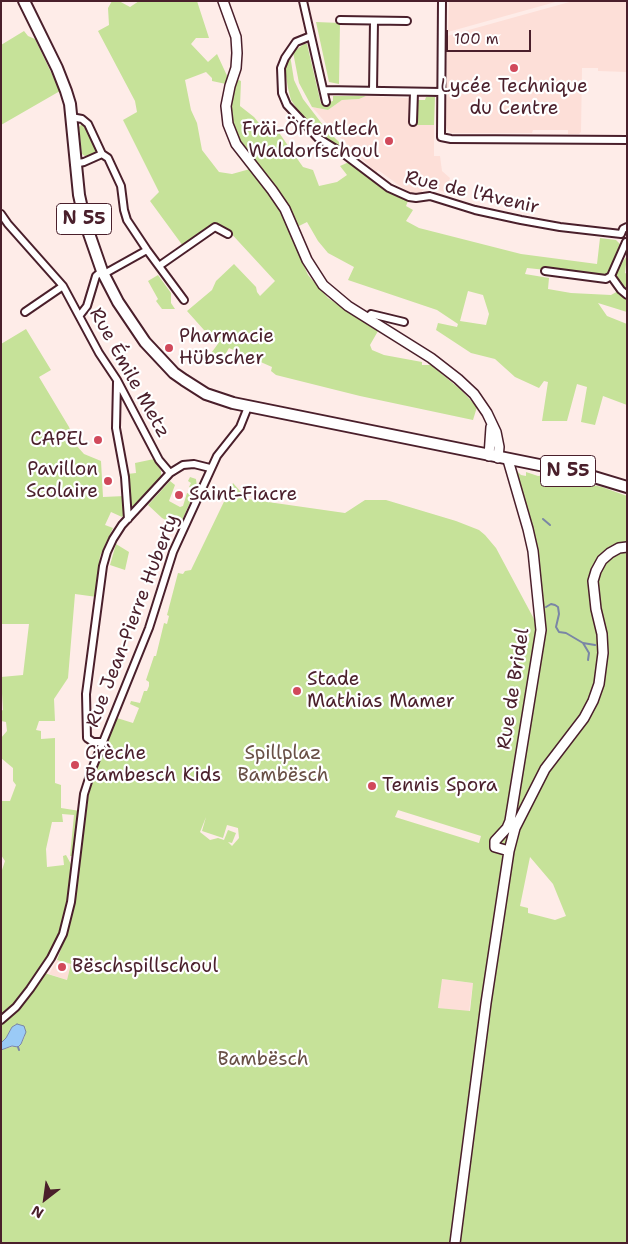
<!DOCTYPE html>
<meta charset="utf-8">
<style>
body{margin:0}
#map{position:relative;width:628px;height:1244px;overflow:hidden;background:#feece8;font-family:"Shantell Sans",sans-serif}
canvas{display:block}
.frame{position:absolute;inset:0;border:2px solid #4a1f2b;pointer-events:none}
.north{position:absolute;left:20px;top:1174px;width:50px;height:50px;-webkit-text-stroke:4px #fff;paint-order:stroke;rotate:210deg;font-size:14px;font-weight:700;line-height:20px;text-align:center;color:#4a1f2b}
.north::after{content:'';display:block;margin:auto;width:18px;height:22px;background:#4a1f2b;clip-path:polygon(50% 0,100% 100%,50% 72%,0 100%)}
.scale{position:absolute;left:446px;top:30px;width:85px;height:22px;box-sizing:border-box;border:2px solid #4a1f2b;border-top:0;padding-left:6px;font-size:15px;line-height:18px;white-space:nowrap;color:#4a1f2b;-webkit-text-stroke:4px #fff;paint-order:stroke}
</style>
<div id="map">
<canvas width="628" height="1244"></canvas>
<div class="frame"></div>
<div class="north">N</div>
<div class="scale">100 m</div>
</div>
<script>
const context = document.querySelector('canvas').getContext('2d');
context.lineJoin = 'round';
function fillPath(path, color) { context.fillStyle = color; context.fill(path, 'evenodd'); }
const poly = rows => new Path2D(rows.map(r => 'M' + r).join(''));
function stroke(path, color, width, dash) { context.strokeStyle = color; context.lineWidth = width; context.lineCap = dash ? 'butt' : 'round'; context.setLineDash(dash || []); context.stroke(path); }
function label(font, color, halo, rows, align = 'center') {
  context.font = font + ' "Shantell Sans",sans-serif'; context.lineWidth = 4.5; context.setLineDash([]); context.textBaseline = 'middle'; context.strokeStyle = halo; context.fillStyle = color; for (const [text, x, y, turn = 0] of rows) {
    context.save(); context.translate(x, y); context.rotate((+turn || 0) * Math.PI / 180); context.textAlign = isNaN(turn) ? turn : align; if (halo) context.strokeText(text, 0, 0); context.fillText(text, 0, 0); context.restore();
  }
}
const built = poly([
 [449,1,559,1,448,32],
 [573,1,627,1,627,72,598,71,598,68,582,68,581,132,579,134,568,134,568,130,533,130,532,133,451,133,447,129,446,125,447,36],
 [366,96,409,98,409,122,412,125,434,125,434,156,440,156,442,171,450,178,445,192,426,186,421,193,411,194,378,170,376,173,326,123,312,107,328,110,342,100,358,99],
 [57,960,71,964,67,980,49,974],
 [441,979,473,983,469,1012,438,1008]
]);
const green = poly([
 [112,1,119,1,130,7,139,1,197,1,209,38,196,38,191,44,208,62,217,54,229,80,226,84,212,81,212,78,206,72,185,80,191,110,197,123,202,150,219,172,232,174,250,169,276,202,308,275,328,298,378,331,370,345,372,350,384,355,422,362,422,365,431,365,461,390,477,407,473,420,360,396,276,375,271,371,272,367,229,348,221,362,209,356,220,341,204,330,187,311,212,290,216,281,234,264,256,287,257,292,260,296,275,281,227,229,216,224,183,246,150,201,159,192,123,120,137,112,135,101,98,31,109,25,108,8],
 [316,22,340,23,339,84,329,82],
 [24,31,28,36,35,39,60,91,1,125,1,45],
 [304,44,307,44,321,104,333,101,333,96,366,96,359,99,342,100,328,110,312,107,299,83,293,52],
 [290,55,294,80,303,99,326,129,360,163,321,136,301,115,291,100,288,88,284,64],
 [236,79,241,81,240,106,254,117,267,133,275,127,303,167,313,170,319,186,337,182,347,175,340,166,349,162,386,190,408,201,406,206,413,210,406,221,419,228,521,254,597,264,600,238,616,240,620,244,621,248,609,274,605,276,527,268,525,274,549,278,548,289,571,293,611,295,620,290,616,277,618,268,627,256,625,273,627,274,627,312,598,303,607,316,627,324,627,405,603,396,595,425,581,422,587,387,577,384,567,421,542,421,548,382,544,381,539,388,515,377,495,359,471,353,436,330,438,323,457,327,458,324,437,310,348,280,354,267,328,253,318,241,307,222,297,227,287,208,267,176,239,141,232,123,230,106],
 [468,291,483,295,489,314,486,325,460,321],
 [426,97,435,97,434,125,415,125,416,100,425,100],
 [81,125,83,125,97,150,94,155,86,157,82,154,79,127],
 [158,275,171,293,171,303,175,309,162,309,156,301,158,299,148,281],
 [26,329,51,370,39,377,69,427,76,445,84,454,101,461,103,497,125,496,124,515,122,517,111,512,105,525,113,528,100,556,98,574,100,574,97,597,75,594,68,678,54,699,55,721,39,721,36,730,41,731,41,739,55,738,55,783,61,785,61,808,80,811,74,856,70,856,74,815,62,814,63,822,52,822,46,849,47,867,64,865,63,856,66,855,72,866,66,906,68,907,60,934,48,956,38,971,67,980,71,964,57,960,68,930,73,912,88,799,92,781,117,718,133,723,139,708,130,704,131,701,140,703,144,691,147,691,149,686,149,682,146,680,154,656,156,656,164,623,167,624,169,616,167,615,178,573,183,574,185,571,191,570,233,483,247,499,345,513,365,500,386,500,456,521,479,530,485,535,496,548,534,619,541,616,533,551,516,470,521,475,526,476,526,472,538,476,546,475,602,487,627,496,627,1243,1,1243,1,1050,21,1044,25,1036,12,1027,6,1038,1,1043,1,873,5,861,1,855,1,801,10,801,16,785,13,781,13,768,1,758,1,738,7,731,6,722,1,721,1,711,3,710,1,677,23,675,29,624,1,624,1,344],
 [398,810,481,836,479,843,395,817],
 [206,817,202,831,223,838,227,825,238,828,239,838,232,846,228,842,232,843,236,833,228,830,224,840,218,838,210,840,200,832],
 [530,857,553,884,566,916,555,920,528,913,528,908,520,906],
 [442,979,473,983,470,1011,438,1008],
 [154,459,161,471,161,477,131,508,128,507,129,489,127,474,136,473,135,463],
 [190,477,196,479,197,487,179,527,162,518,148,505,170,481,175,485,169,501,180,507,183,506,187,493,190,494,193,489,189,487,191,483,188,481],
 [116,544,129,552,125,570,110,565]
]);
const water = poly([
 [17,1024,24,1026,26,1032,21,1044,18,1047,12,1046,1,1050,1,1043,6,1038,12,1027,17,1024]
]);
const stream = poly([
 [543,519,550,525],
 [546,607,551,604,555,605,558,607,559,614,556,627,559,632,566,633,583,643,589,653,588,660],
 [583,643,595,645],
 [18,1047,19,1050]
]);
const street = poly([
 [303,1,326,102],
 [442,1,441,137,451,139,627,140],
 [340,20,407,21],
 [311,36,296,42,285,58,281,68,282,93,287,105,318,138,344,154,389,188,409,197,416,198,430,196,475,210,521,220,560,227,621,234],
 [324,90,441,92],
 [373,91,374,21],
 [71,117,82,119,88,124,102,154,84,162,74,164],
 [413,122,414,92],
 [102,154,108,158,121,186,124,210,127,220,147,250,184,300],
 [1,214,8,224,63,286,99,353,117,380,159,460,170,473],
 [621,234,623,229,627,227],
 [626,242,611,276,621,290,627,295],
 [159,266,215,227,228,234],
 [545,271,606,279,611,276],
 [104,274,147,250],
 [25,312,63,286],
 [80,315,87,306,96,276,102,271],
 [367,318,371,314,404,322],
 [117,382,116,428,125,477,128,519],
 [102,742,93,742,87,738,86,694,103,566,107,552,113,539,122,525,170,473,183,465,194,464,210,468],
 [1,1020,16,1007,30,989,51,958,63,934,71,902,84,794,92,769,149,628,173,552,217,456,240,427,248,407]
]);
const secondary = poly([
 [223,1,236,37,237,53,236,68,230,86,226,106,228,124,236,144,272,190,285,209,307,260,323,285,348,306,431,358,458,379,474,394,487,413,496,432,499,447,498,458],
 [489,456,491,427],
 [508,460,528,529,533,551,541,630,510,821,507,828,495,841,495,847,509,851],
 [455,1243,486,1003,509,851,515,828,545,769,584,718,593,701,599,684,603,653,602,634,596,609,593,581,596,571,602,560,610,553,619,548,627,547]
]);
const primary = poly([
 [24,1,57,68,66,91,70,104,79,195,85,222,102,271,118,302,145,342,174,373,184,380,206,394,233,403,584,474,627,487]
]);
const markers = [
 [514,68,5,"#d1495b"],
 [389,141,5,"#d1495b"],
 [169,348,5,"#d1495b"],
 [98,440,5,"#d1495b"],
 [108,481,5,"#d1495b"],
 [179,495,5,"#d1495b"],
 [297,691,5,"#d1495b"],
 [75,765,5,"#d1495b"],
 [372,786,5,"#d1495b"],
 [62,967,5,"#d1495b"]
];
const shields = [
 [84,219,55],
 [568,471,55]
];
const shieldNames = [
 ["N 55",84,219],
 ["N 55",568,471]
];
const poiNames = [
 ["Lycée Technique",514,87,"center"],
 ["du Centre",514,109,"center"],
 ["Fräi-Öffentlech",379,130,"right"],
 ["Waldorfschoul",379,152,"right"],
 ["Pharmacie",179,337],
 ["Hübscher",179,359],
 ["CAPEL",88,440,"right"],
 ["Pavillon",98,470,"right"],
 ["Scolaire",98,492,"right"],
 ["Saint-Fiacre",189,495],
 ["Stade",307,680],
 ["Mathias Mamer",307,702],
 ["Crèche",85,754],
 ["Bambesch Kids",85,776],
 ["Tennis Spora",382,786],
 ["Bëschspillschoul",72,967]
];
const streetNames = [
 ["Rue de l'Avenir",472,193,13],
 ["Rue Émile Metz",129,373,61],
 ["Rue Jean-Pierre Huberty",133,621,-69],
 ["Rue de Bridel",514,689,-81]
];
const parkNames = [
 ["Spillplaz",283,754],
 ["Bambësch",283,776],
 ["Bambësch",263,1060]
];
fillPath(built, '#fddfd8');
fillPath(green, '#c6e299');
fillPath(water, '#9acaf6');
stroke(water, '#7a86a5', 1);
stroke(stream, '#7a86a5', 2);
stroke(street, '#4a1f2b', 10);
stroke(secondary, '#4a1f2b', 12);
stroke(primary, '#4a1f2b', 14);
stroke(street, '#fff', 6);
stroke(secondary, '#fff', 9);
stroke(primary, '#fff', 10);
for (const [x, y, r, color] of markers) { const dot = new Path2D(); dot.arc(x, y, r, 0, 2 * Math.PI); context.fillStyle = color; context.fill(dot); stroke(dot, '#fff', 2); }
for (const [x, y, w] of shields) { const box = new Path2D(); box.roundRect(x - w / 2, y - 15.5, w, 31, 4); context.fillStyle = '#fff'; context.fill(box); stroke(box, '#4a1f2b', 1); }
label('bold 18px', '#4a1f2b', null, shieldNames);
label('19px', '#4a1f2b', '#fff', poiNames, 'left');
label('19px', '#4a1f2b', '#fff', streetNames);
label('19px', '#695046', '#fff', parkNames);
</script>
